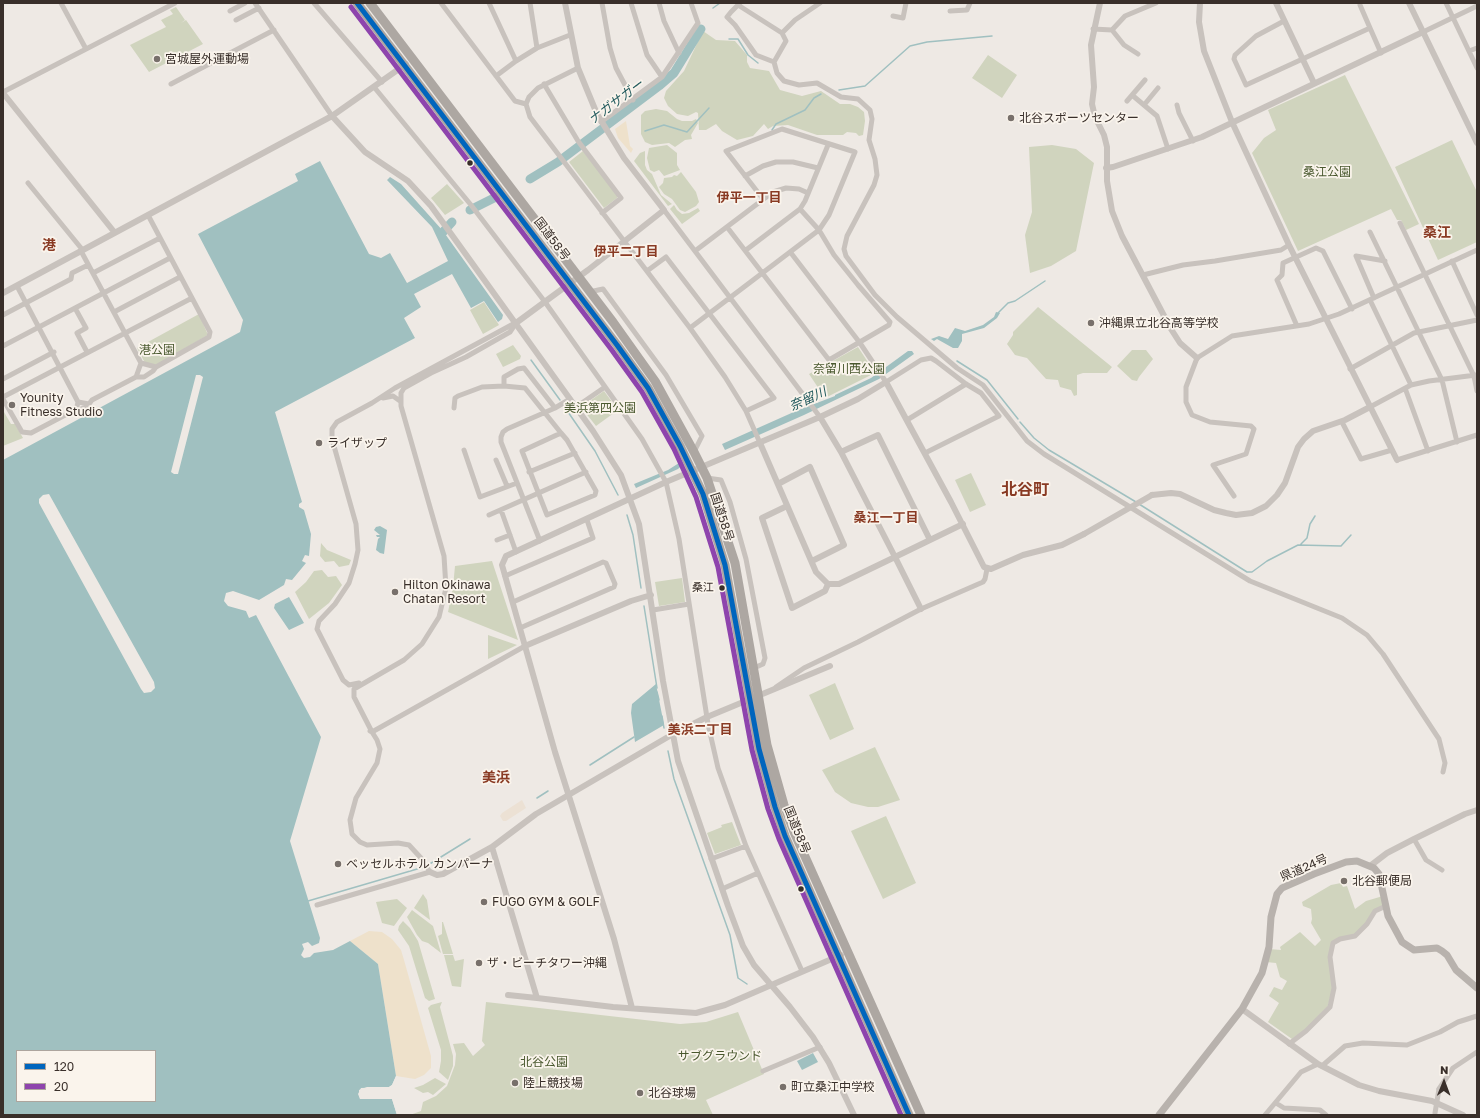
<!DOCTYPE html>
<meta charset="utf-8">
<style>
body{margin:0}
#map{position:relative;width:1480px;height:1118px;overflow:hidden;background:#eee9e4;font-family:"Golos Text",sans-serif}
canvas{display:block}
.frame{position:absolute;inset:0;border:4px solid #392f2a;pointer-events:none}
.legend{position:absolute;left:16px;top:1050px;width:140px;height:52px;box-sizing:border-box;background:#faf4ec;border:1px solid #ada59e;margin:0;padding:5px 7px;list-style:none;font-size:12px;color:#392f2a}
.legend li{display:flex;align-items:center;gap:8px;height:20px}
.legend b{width:20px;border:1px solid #ada59e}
.north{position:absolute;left:1424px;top:1062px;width:40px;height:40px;-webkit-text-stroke:3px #faf4ec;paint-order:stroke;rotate:1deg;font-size:11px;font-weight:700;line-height:16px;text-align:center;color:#392f2a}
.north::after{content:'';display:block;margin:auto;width:14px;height:18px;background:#392f2a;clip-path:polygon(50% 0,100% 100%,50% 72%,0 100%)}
</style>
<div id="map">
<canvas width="1480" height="1118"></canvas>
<div class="frame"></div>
<ul class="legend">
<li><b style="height:5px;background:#0065bd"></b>120</li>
<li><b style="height:5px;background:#8e44ad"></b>20</li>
</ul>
<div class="north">N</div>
</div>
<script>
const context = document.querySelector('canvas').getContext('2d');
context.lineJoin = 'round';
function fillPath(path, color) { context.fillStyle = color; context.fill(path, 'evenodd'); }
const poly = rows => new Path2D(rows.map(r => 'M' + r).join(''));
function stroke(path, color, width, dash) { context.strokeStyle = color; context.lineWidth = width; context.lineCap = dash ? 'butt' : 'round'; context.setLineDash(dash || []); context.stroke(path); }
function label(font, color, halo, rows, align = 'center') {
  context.font = font + ' "Golos Text","Noto Sans JP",sans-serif'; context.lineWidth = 3.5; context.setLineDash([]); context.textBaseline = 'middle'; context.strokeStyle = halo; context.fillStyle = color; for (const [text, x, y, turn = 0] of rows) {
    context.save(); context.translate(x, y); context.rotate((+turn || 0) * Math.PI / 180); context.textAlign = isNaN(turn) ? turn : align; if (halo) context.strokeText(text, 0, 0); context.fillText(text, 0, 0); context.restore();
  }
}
const green = poly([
 [176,7,185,20,181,23,186,20,203,44,149,72,130,45,166,27,161,20,173,14,170,10],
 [703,31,716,40,735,41,747,55,747,62,750,68,769,71,780,90,802,96,821,91,840,104,850,104,858,107,864,112,865,121,863,135,859,136,856,133,847,132,843,135,817,135,788,125,773,126,768,129,764,124,753,136,737,140,722,131,716,124,706,130,699,130,698,113,696,112,688,116,677,114,668,106,664,98,666,91,684,71],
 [988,55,1017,75,1002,98,972,78],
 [1345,75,1419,224,1406,230,1401,220,1397,220,1391,209,1298,251,1252,153,1264,138,1276,130,1268,110],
 [656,109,667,111,677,119,682,121,692,121,696,119,698,123,691,135,692,139,685,140,675,147,669,143,652,145,645,142,641,134,641,115,645,111],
 [1452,140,1477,192,1477,242,1438,260,1395,167],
 [667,145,677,153,677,165,680,170,664,176,659,170,654,172,650,170,647,158,649,148],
 [1052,145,1076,149,1094,163,1076,251,1051,266,1030,273,1025,235,1032,212,1029,147],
 [583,151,618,196,617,198,604,208,569,162],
 [645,151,645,165,647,170,652,174,661,195,672,204,668,206,634,161,640,153],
 [681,172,696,192,699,202,696,206,685,212,680,210,672,199,664,194,659,187,663,183,664,178,672,177,674,175,677,176],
 [447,184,464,203,445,215,431,198],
 [674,205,677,210,682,214,689,213,698,208,700,211,682,224,670,209],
 [484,302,499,325,483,334,470,310],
 [1038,307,1112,367,1107,373,1083,373,1077,375,1077,395,1074,396,1071,390,1060,387,1058,380,1046,379,1027,358,1015,355,1007,344,1013,335,1013,332],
 [199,314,208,335,156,365,145,363,137,348],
 [513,345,521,356,520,359,503,367,496,354],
 [858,347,875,373,825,398,809,374],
 [1132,350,1146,350,1153,359,1139,377,1137,381,1132,380,1117,366],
 [604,391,618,410,596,426,581,407],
 [3,403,4,412,11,424,15,424,23,438,3,446],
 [971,473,986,505,970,512,955,480],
 [321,543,327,550,351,560,349,565,339,567,334,561,325,562,320,556],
 [492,561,518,640,448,612,453,587,455,566],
 [322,570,328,577,336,576,342,585,329,603,309,619,295,592,306,582,314,571],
 [682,578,685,602,659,606,655,582],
 [488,635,517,645,488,659],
 [835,683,854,729,830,740,809,695],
 [875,747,900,800,878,807,868,807,851,803,835,792,822,770],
 [886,816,916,883,883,899,851,831],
 [732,822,741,845,715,854,707,833,722,827,721,825],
 [1341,883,1343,887,1347,886,1355,909,1366,901,1383,896,1386,907,1376,910,1357,935,1338,939,1331,950,1334,982,1328,1006,1305,1030,1292,1039,1268,1022,1279,1003,1269,996,1274,987,1282,990,1287,981,1280,977,1276,963,1266,962,1269,949,1281,950,1280,947,1300,932,1315,946,1321,940,1311,923,1312,919,1311,909,1303,906,1302,902,1331,885],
 [423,894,427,900,430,920,414,908],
 [397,899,407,908,394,926,382,923,376,902],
 [412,910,433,926,441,953,428,943,422,941,417,935,407,917],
 [403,921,410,928,418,941,435,999,429,1001,425,998,409,946,398,930,399,926],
 [442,922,443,922,453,954,443,954,438,936,442,934],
 [444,955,453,955,455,961,464,959,461,987,452,986],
 [442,1002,440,1007,453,1056,453,1066,448,1080,439,1072,441,1061,441,1050,428,1008,431,1005],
 [486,1002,680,1024,706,1022,738,1012,764,1074,706,1100,713,1115,410,1115,421,1111,423,1102,436,1096,447,1086,455,1065,456,1054,453,1044,464,1043,473,1056,485,1045,482,1041],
 [435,1078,446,1084,433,1095,428,1092,423,1093,414,1088,423,1085]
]);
const sand = poly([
 [626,121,630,146,633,149,631,153,618,138,615,129],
 [369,931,382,932,392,939,401,950,404,960,431,1056,431,1068,424,1075,415,1079,396,1076,378,964,350,941]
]);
const plaza = poly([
 [522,800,526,808,506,821,503,821,500,816,502,813]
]);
const water = poly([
 [320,161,369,254,381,258,390,253,407,283,448,261,432,227,387,180,390,177,401,184,443,231,503,315,502,319,498,322,484,301,471,308,452,274,414,294,421,307,404,318,415,338,275,412,302,502,299,504,299,507,304,510,311,534,309,556,305,555,302,561,306,563,292,580,286,579,284,585,259,600,233,591,226,593,224,601,228,606,246,611,249,618,256,615,321,737,290,841,320,938,319,943,312,946,308,942,302,944,304,949,301,955,304,958,310,957,314,953,333,950,350,941,378,964,396,1076,392,1085,389,1087,367,1087,359,1090,360,1099,392,1099,397,1115,3,1115,3,460,240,332,243,320,198,234,298,181,295,174],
 [17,1051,155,1051,155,1101,17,1101],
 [996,312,1000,313,997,318,984,328,962,334,962,341,958,348,953,348,937,339,934,341,931,339,939,336,948,339,955,328,965,331,983,325,994,317],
 [908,351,912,351,914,354,879,379,804,415,725,450,722,444,796,411,835,396,835,395,871,378],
 [679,463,681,466,678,469,636,488,634,484,668,470],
 [380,526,387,530,384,554,380,553,376,550,378,539,380,537,377,537,376,535,380,535,374,530,376,527],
 [289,597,304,623,289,630,274,608,275,604],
 [656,684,664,725,635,742,631,713,632,704],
 [813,1053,818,1062,802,1070,797,1061]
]);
const pier = poly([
 [196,375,200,375,203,377,178,474,174,474,171,472],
 [49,494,154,682,155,688,151,692,144,693,141,689,39,503,39,499,43,495],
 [396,1076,398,1076,394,1085,390,1088,382,1090,362,1089,360,1094,361,1097,371,1098,393,1098,399,1115,397,1115,392,1099,360,1099,358,1094,361,1088,389,1087,392,1085]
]);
const stream = poly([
 [713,8,720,3],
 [729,39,738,39,748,55,758,63],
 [839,90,865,86,910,46,927,42,992,36],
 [772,130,776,124,805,110,814,98,821,94],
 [645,131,664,125,687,132,709,108],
 [998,313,1008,303,1015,301,1045,281],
 [531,360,560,400],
 [957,361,987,380,1018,419],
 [568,412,595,451,618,495],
 [1020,422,1034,438,1049,450,1136,502],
 [1139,504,1247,572,1252,572,1267,561,1298,545,1341,546,1351,535],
 [627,515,633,535,641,588],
 [1301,544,1307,538,1310,524,1315,516],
 [644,606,657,688],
 [657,692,659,700],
 [662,716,664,728],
 [668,751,674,779,730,935,738,978,747,984],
 [590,765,634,737],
 [537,798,548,791],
 [428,865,470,839],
 [308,901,424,867]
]);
const river = poly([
 [530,179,558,162,659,86,674,73,701,29],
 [470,210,496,197],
 [443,232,452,222]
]);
const minor = poly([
 [61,3,86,49],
 [255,3,332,116],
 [314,3,382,82],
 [441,3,515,101,526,104,530,117,690,328,725,377,746,411,760,443],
 [489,3,516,61],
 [530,3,537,48],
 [602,3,610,48,616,68,633,100],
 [631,3,647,55,662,77],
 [659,3,664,21,679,53],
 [1446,3,1477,68],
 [738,5,782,33,786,41,774,62,756,55,735,25,727,17,731,12,740,3],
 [1360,5,1370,28],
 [230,11,245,3],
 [950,11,967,10,970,3],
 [893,16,903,18,906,3],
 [236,20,259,8],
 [1284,21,1256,36,1235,55,1234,59,1246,85,1370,28,1381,53],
 [1093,29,1112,30,1124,45,1138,54],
 [1112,30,1125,16,1156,3],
 [1423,32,1477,6],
 [782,33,795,20,820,3],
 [1469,51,1477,48],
 [774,62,777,73,784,81,799,85,817,83,841,97,858,99,870,110,872,119,869,140,875,159,877,175,874,185,847,236,844,249,846,256,875,295,897,317,957,368,983,385,1027,441,1044,454,1250,581,1342,618,1367,635,1383,654,1439,739,1445,763,1443,772],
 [496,76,516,61,537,48,570,35],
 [171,84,274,30],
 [544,84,578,141,621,198,602,213],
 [374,87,471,205,545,302,642,439,666,482,679,539,708,724,718,768,746,846,802,971],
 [3,92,175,3],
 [1132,95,1157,116,1168,149],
 [1127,101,1145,80],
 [526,104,529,97,538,88,578,68],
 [1144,105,1158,88],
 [1177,105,1179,113,1193,141],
 [601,122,662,77,698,23,691,3],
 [745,176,763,166,776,162,793,162,818,168],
 [28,183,81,248,81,251,141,363],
 [664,210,820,417],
 [1400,223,1474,376,1477,391],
 [727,227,829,360,889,325,890,322,858,285,834,255,819,230,800,209],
 [1370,232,1442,380,1457,442],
 [746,250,800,209,805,201,828,145],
 [695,251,773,192,786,188,799,189,808,193],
 [791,253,860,343,886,382,921,360,931,358,936,361,966,384,981,393,999,416,925,453],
 [1356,256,1374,298],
 [1356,256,1385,261],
 [1452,261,1477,315],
 [647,271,666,257,774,398,746,411],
 [93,273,160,238],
 [1143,275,1183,265,1215,261,1281,250,1289,245],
 [17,286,78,402],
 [589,292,603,289,666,375,702,436,694,452],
 [1370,300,1411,385],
 [75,308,86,328,77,333,87,352],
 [114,312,180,277],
 [3,315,71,279,72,273,88,265],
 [1297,326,1277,280,1282,275,1283,263,1316,248,1323,251,1352,309],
 [690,328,819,230,829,215,855,152,782,129,726,151,763,199],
 [3,346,170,258],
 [1350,369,1414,333,1477,320],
 [136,377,144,377,153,371,156,367],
 [3,379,54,352],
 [1405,388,1428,451],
 [3,397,192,298],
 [383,398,393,396,400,401],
 [3,399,22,432,31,433,69,413,76,411,78,402,89,404,92,400,136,377,141,363,156,367,209,337,210,332,148,215],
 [576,407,605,387],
 [1370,407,1411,385,1429,381,1476,375],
 [454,408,455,398,458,396,482,387,504,386],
 [555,408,524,368,518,369,504,377,504,386,525,388,561,433,567,440,596,491,595,495,547,515,522,451,561,433],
 [76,411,86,407,89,404],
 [907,420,966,384],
 [1343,424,1361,459,1392,450],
 [464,450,480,497,517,483],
 [496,460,507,486],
 [1397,460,1477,435],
 [529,472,575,453],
 [707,478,721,480,730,502,746,559,765,658,763,664,754,668],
 [1234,496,1213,465,1246,454,1254,429,1251,426,1210,422,1192,415,1186,402,1186,387,1197,358,1232,336,1309,324,1339,314,1477,250],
 [501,510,516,552],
 [489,515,586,472],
 [497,540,510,535],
 [540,541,501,442,501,437,503,432,507,429,555,408,570,399],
 [505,576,593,538,587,520],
 [513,602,603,562,606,563,615,584,614,587,520,628],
 [653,610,689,604],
 [359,683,349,685,343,680,317,629,319,621,335,604,349,583,355,564,358,550,356,524,332,439,332,429,337,422,372,403,395,388,515,323],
 [776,687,804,668,858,642,921,609,983,582,985,579,987,569],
 [370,731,372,732,525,646],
 [372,732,354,697,354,689,404,660,422,644,439,617,446,588,444,556,401,406,401,393,404,388,431,373,466,357,510,332,516,323],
 [1414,839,1426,860,1442,870],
 [711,859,746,846],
 [722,889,758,873],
 [317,905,430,872,421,858,409,845,398,843,367,845,360,842,352,834,350,820,356,798,377,763,380,749,377,740,372,732],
 [1289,1044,1306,1031,1330,1007,1334,988,1330,957,1333,943,1340,939,1355,936,1367,924,1375,911,1386,906],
 [1322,1066,1345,1046,1363,1043,1407,1045,1440,1032,1458,1022,1477,1016],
 [763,1071,820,1047],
 [1439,1089,1453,1068,1477,1052],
 [1276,1103,1284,1108,1320,1110,1326,1115],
 [1265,1115,1301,1072,1318,1064]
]);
const tertiary = poly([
 [1100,3,1091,45,1094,87,1092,104,1095,117,1104,135,1107,147,1107,181,1112,211,1122,236,1171,329,1180,343,1197,358],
 [1200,3,1199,22,1204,51,1232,122,1289,245,1397,460],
 [1276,3,1314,83],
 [1409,3,1477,143],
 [3,93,115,233],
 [332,116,365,152,408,181,431,206,593,431,621,475,639,524,663,681,678,761,728,906,743,946,754,965,790,1007,813,1037,829,1063,854,1115],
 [1106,168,1113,167,1202,137,1423,32],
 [3,293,332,116,406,64],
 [516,323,588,270,664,210,624,158,597,114,578,68,565,3],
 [820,417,841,452,895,557,963,524],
 [760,443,816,572,828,584,839,584,895,557,921,609],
 [841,452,878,435,930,540],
 [778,484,810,467,844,545,812,561],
 [1152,495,1171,493,1180,494,1214,510,1226,513,1236,515,1252,513,1266,506,1277,495,1285,483,1298,447,1304,439,1313,431,1345,420,1370,407],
 [787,506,762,518,792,608,825,591,828,584],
 [525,646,631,601,651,595],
 [492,847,537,998,613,1007,696,1013,725,1005,841,955],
 [1370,866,1387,853,1414,839,1465,814,1477,810],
 [430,872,437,875,443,874,492,847,536,814,673,734,707,717,830,666],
 [508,995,537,998],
 [632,1008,614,939,555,752,504,572,502,565,506,556,666,482,820,417,858,399,886,382,951,502,984,567,991,569,1023,555,1062,545,1084,534],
 [1242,1009,1318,1064,1359,1085,1379,1091,1432,1101,1463,1115]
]);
const secondary = poly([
 [1159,1115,1242,1009,1262,973,1269,947,1271,917,1277,894,1282,888,1314,874,1346,862,1357,861,1374,868,1379,874,1388,916,1402,942,1414,950,1437,948,1442,951,1447,955,1456,970,1477,988]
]);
const trunk = poly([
 [357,3,617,345,648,388,680,446,703,494,725,565,759,749,775,807,785,836,909,1115],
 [370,3,613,322,655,381,694,452,707,478,735,563,767,745,784,805,794,832,921,1115]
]);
const minorBridge = poly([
 [1435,1113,1439,1089]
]);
const tertiaryBridge = poly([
 [1084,534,1152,495]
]);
const bus1 = poly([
 [357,3,617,345,648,388,680,446,703,494,725,565,759,749,775,807,785,836,909,1115]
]);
const bus2 = poly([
 [351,7,611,349,642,392,674,449,696,497,718,567,752,750,768,809,779,839,901,1115]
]);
const markers = [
 [157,59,4,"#78706b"],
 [1011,118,4,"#78706b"],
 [470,163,3.5,"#392f2a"],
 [1091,323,4,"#78706b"],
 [12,405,4,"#78706b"],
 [319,443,4,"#78706b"],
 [722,588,3.5,"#392f2a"],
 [395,592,4,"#78706b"],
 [338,864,4,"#78706b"],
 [1344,881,4,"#78706b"],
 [801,889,3.5,"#392f2a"],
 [484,902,4,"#78706b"],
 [479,963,4,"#78706b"],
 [515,1083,4,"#78706b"],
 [783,1087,4,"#78706b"],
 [640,1093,4,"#78706b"]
];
const busNames = [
 ["桑江",714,588]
];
const poiNames = [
 ["宮城屋外運動場",165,59],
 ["北谷スポーツセンター",1019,118],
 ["沖縄県立北谷高等学校",1099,323],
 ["Younity",20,398],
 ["Fitness Studio",20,412],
 ["ライザップ",327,443],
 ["Hilton Okinawa",403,585],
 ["Chatan Resort",403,599],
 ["ベッセルホテル カンパーナ",346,864],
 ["北谷郵便局",1352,881],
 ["FUGO GYM & GOLF",492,902],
 ["ザ・ビーチタワー沖縄",487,963],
 ["陸上競技場",523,1083],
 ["町立桑江中学校",791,1087],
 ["北谷球場",648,1093]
];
const parkNames = [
 ["桑江公園",1327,172],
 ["港公園",157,350],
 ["奈留川西公園",849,369],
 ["美浜第四公園",600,408],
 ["サブグラウンド",720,1056],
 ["北谷公園",544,1062]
];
const streetNames = [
 ["国道58号",552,239,53],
 ["国道58号",722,517,72],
 ["国道58号",797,830,68],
 ["県道24号",1304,868,-23]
];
const waterNames = [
 ["ナガサガー",616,102,-37],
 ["奈留川",808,399,-24]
];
const neighbourhoodNames = [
 ["伊平一丁目",749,198],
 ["伊平二丁目",626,252],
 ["桑江一丁目",886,518],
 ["美浜二丁目",700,730]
];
const quarterNames = [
 ["桑江",1437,233],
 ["港",49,246],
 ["美浜",496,778]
];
const districtNames = [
 ["北谷町",1025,490]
];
fillPath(green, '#d0d4be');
fillPath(sand, '#eee1cb');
fillPath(plaza, '#ece1d4');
fillPath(water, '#a0c0c0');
fillPath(pier, '#eee9e4');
stroke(stream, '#a0c0c0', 1.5);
stroke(river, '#a0c0c0', 9);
stroke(minor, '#c8c2bd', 5);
stroke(tertiary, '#c8c2bd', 6);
stroke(secondary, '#b8b2ad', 7);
stroke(trunk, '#ada7a2', 9);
stroke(minorBridge, '#c8c2bd', 5);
stroke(tertiaryBridge, '#c8c2bd', 6);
stroke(bus1, '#0065bd', 5);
stroke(bus2, '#8e44ad', 5);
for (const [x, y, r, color] of markers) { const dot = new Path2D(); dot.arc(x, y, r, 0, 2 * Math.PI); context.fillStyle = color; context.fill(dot); stroke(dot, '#faf4ec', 1.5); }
label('11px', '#392f2a', '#faf4ec', busNames, 'right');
label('12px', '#392f2a', '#faf4ec', poiNames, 'left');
label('12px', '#49582e', '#faf4ec', parkNames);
label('12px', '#392f2a', '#faf4ec', streetNames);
label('italic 13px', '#1f585b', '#faf4ec', waterNames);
label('bold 13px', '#893a23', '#faf4ec', neighbourhoodNames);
label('bold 14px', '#893a23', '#faf4ec', quarterNames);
label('bold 16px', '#893a23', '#faf4ec', districtNames);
</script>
